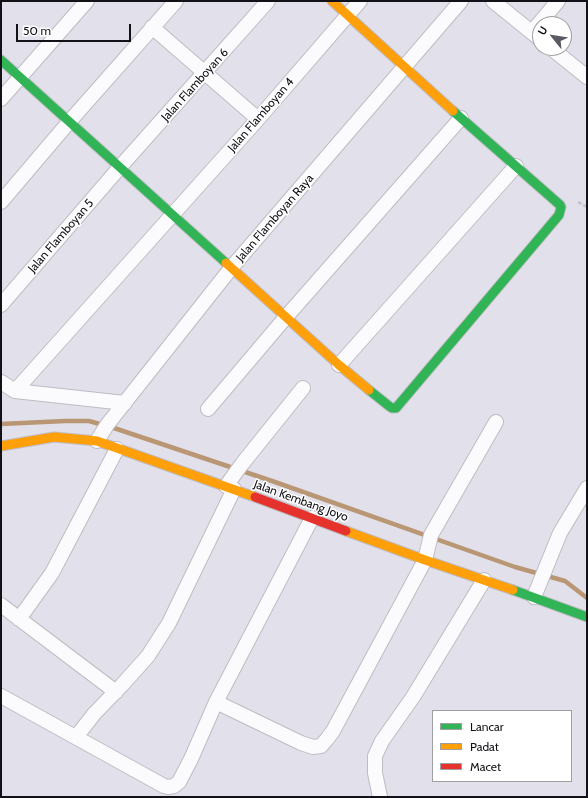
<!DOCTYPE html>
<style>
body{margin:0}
#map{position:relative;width:588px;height:798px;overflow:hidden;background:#e2e0ea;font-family:Cabin,sans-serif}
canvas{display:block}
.frame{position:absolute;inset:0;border:2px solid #121117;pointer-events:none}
.legend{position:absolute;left:432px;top:710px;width:140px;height:72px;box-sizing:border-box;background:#fff;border:1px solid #a0a0a2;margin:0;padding:5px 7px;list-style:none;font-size:12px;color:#121117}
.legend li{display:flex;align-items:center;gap:8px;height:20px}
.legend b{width:20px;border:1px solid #a0a0a2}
.north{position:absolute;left:532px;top:16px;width:40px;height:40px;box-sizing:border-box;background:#fff;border:1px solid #a0a0a2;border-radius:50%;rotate:300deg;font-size:11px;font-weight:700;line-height:16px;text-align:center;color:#121117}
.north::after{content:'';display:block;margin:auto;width:14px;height:18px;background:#5b5961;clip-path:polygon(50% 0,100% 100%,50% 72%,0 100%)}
.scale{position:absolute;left:16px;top:24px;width:115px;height:18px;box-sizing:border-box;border:2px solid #121117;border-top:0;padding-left:5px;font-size:12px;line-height:14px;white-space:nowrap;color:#121117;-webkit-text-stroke:3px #fff;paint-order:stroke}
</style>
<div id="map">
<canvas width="588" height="798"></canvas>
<div class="frame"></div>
<ul class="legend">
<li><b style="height:5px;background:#30b455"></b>Lancar</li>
<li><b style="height:5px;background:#ff9f0a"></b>Padat</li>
<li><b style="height:5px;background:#e5322d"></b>Macet</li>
</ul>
<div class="north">U</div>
<div class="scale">50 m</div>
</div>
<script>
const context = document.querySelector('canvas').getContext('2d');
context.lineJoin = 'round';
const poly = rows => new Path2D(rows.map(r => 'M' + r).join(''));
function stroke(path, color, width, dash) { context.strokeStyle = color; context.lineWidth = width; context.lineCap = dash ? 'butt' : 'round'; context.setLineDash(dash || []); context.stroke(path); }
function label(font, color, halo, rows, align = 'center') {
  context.font = font + ' Cabin,sans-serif'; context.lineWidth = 3; context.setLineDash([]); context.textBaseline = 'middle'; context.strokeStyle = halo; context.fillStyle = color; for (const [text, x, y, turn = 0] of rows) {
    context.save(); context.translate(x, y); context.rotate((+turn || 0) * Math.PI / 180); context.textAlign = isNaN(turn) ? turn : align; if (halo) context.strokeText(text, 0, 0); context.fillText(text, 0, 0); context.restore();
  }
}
const stream = poly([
 [1,424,65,421,89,421,114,428,275,482,515,567,565,581,587,598]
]);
const path = poly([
 [578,202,587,207]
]);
const street = poly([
 [493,1,540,39],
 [152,27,258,119],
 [532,32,558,1],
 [551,48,587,77],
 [1,99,87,1],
 [1,202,69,122,176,1],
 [1,305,120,167,268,1],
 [339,365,516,166],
 [1,382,15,391,125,403],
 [15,391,258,119,360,1],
 [208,409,286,317,461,118],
 [97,441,107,425,232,267,461,1],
 [226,486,242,464,303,388],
 [534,597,560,533,587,488],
 [1,605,116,692],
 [19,619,52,573,117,449],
 [1,696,164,786,168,787,174,786,179,782,191,759,216,702,312,518],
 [216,702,301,743,313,747,321,746,327,739,333,731,425,560,431,535,496,422],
 [76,737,94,714,122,685,148,656,169,623,234,489],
 [380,797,375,773,375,756,382,741,413,697,484,580]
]);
const fast = poly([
 [1,60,226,263],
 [369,390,389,406,392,408,396,408,559,215,561,207,560,205,453,111],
 [513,590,587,617]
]);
const slow = poly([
 [332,1,453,111],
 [226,263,339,365,369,390],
 [1,446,54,437,97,441,255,497],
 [346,531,425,560,513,590]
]);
const jam = poly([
 [255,497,346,531]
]);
const streetNames = [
 ["Jalan Flamboyan 6",195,85,-48],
 ["Jalan Flamboyan 4",261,115,-49],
 ["Jalan Flamboyan Raya",275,218,-49],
 ["Jalan Flamboyan 5",61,236,-49],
 ["Jalan Kembang Joyo",301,501,20]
];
stroke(stream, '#b99774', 4.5);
stroke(street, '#bebcc3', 16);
stroke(fast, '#bebcc3', 11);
stroke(slow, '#bebcc3', 11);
stroke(jam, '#bebcc3', 11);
stroke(path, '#c3c2c5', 2.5, [4, 2]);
stroke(street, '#fbfafc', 14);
stroke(fast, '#30b455', 9);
stroke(slow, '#ff9f0a', 9);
stroke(jam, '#e5322d', 9);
label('12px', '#121117', '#fff', streetNames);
</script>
